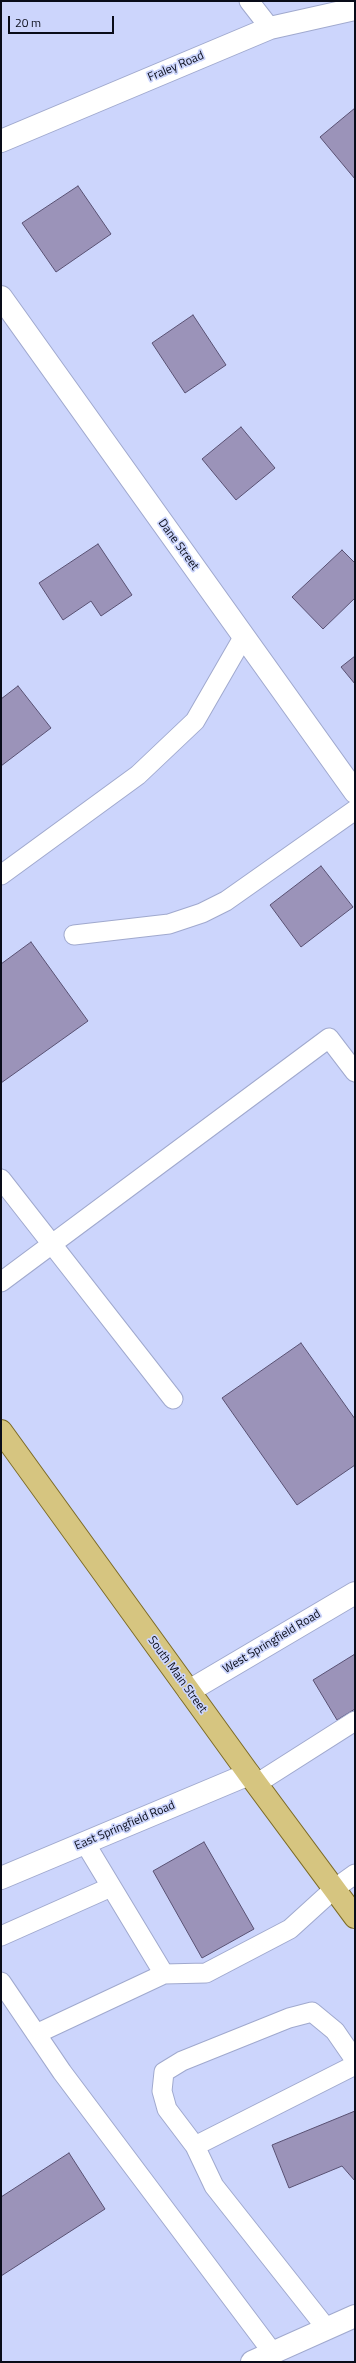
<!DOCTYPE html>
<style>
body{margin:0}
#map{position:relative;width:356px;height:2363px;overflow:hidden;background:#ccd5fc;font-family:"Titillium Web",sans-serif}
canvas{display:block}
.frame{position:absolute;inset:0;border:2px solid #090c19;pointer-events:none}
.scale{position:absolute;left:8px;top:16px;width:106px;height:18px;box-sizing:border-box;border:2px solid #090c19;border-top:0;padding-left:5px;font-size:12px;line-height:14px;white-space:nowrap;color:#090c19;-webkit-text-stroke:3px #ccd5fc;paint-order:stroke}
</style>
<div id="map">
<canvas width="356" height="2363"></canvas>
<div class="frame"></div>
<div class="scale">20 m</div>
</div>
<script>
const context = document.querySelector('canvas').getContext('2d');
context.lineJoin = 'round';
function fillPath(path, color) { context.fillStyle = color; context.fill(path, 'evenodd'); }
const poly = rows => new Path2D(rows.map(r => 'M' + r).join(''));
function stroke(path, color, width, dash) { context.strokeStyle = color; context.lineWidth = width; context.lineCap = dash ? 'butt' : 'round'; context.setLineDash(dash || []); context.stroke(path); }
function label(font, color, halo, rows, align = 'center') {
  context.font = font + ' "Titillium Web",sans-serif'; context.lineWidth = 3.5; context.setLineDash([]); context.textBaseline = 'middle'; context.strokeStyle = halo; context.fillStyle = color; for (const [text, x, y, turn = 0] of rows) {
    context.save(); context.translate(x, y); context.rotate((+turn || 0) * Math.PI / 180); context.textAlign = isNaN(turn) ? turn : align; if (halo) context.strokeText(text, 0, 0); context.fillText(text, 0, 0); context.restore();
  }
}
const building = poly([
 [355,108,355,179,320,137,355,108],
 [78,186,111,234,56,272,22,223,78,186],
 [193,315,226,365,185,393,152,343,193,315],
 [241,427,275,468,236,500,202,459,241,427],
 [98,544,132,595,101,616,91,601,63,620,39,583,98,544],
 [342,550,355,563,355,598,323,629,292,597,342,550],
 [355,656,355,684,341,667,355,656],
 [18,686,51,728,1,766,1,699,18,686],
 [321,866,353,907,301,947,270,905,321,866],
 [31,942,88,1021,1,1083,1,964,31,942],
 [301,1343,355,1419,355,1465,297,1505,222,1398,301,1343],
 [355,1654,355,1709,337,1720,313,1680,355,1654],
 [204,1842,254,1929,202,1958,153,1871,204,1842],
 [355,2111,355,2181,342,2166,289,2188,272,2145,355,2111],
 [69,2153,105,2209,1,2276,1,2197,69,2153]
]);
const lane = poly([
 [249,1,270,28],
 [1,875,138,775,195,721,244,636],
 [74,935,169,924,202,913,226,901,355,810],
 [1,1179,173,1399],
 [1,1282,329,1038,355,1072],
 [256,1784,355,1721],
 [85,1843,164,1974],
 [1,1936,111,1887],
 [1,1982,62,2072,273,2353],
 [36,2034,164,1974,206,1973,290,1929,334,1889,355,1874],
 [195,2146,355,2065],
 [327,2329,214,2186,195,2146,167,2109,162,2091,164,2072,182,2061,289,2018,312,2012,335,2031,355,2060]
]);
const street = poly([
 [1,297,355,792],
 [189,1691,355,1593],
 [252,2362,355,2316]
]);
const secondary = poly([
 [1,141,270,28,355,9],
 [1,1878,249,1774]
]);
const primary = poly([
 [1,1431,249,1774,355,1917]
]);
const streetNames = [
 ["Fraley Road",176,67,-23],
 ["Dane Street",178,545,54],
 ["West Springfield Road",272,1642,-31],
 ["South Main Street",177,1675,54],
 ["East Springfield Road",125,1826,-23]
];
fillPath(building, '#9b93b9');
stroke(building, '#595173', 1);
stroke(lane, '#a0a9ce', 21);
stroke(street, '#a0a9ce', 24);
stroke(secondary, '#a0a9ce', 24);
stroke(primary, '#7c6b25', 24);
stroke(lane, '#fff', 19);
stroke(street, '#fff', 22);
stroke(secondary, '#fff', 22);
stroke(primary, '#d6c580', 22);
label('12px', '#090c19', '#ccd5fc', streetNames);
</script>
